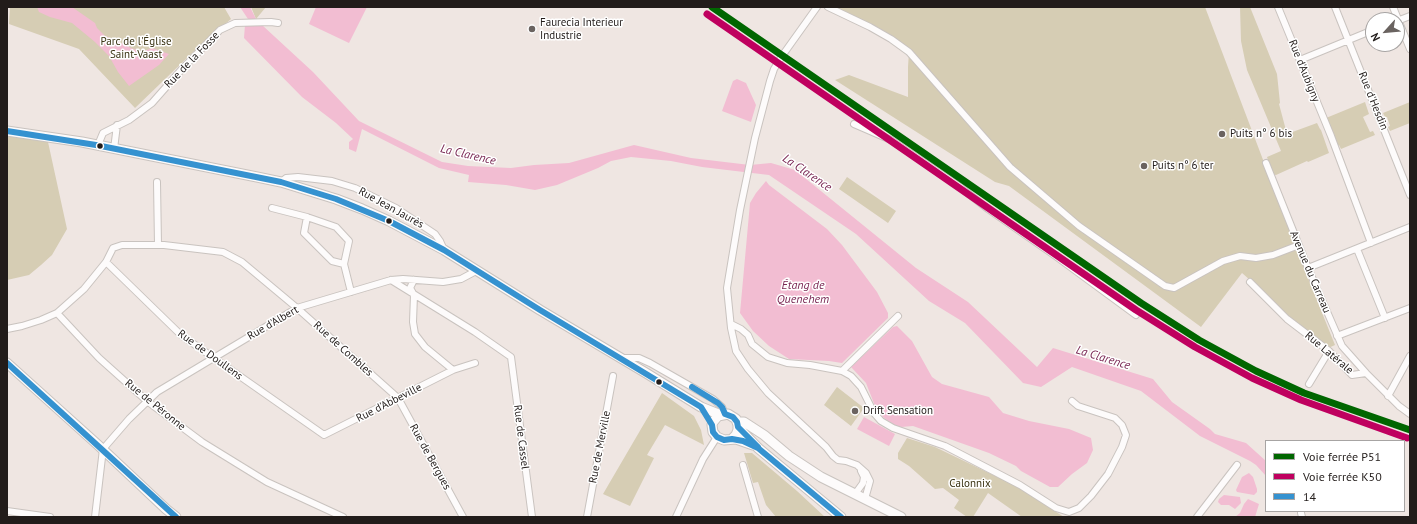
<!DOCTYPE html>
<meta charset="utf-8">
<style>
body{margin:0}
#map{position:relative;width:1417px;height:524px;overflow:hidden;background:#efe6e2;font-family:"PT Sans",sans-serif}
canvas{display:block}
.frame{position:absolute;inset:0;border:8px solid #221c1a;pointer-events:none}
.legend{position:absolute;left:1265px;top:440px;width:140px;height:72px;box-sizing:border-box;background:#fff;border:1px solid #a7a4a3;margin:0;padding:5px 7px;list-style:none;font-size:12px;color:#221c1a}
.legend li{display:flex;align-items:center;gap:8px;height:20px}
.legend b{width:20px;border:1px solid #a7a4a3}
.north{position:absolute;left:1365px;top:12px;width:40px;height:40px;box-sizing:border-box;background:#fff;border:1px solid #a7a4a3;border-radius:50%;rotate:243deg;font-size:11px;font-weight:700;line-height:16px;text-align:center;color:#221c1a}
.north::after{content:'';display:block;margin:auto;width:14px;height:18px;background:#6a6360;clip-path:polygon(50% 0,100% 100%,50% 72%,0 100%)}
</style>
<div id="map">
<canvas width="1417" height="524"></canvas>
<div class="frame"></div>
<ul class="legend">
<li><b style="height:5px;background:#060"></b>Voie ferrée P51</li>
<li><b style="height:5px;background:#bf005f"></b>Voie ferrée K50</li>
<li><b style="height:5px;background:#3592d0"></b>14</li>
</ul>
<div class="north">N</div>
</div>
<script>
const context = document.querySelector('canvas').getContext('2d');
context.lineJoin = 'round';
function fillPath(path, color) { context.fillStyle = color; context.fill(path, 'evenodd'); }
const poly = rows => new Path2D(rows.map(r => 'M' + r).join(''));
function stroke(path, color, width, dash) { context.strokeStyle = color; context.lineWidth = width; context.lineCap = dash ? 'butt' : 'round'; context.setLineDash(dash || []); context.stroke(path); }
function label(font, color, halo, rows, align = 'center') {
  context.font = font + ' "PT Sans",sans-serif'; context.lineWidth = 3; context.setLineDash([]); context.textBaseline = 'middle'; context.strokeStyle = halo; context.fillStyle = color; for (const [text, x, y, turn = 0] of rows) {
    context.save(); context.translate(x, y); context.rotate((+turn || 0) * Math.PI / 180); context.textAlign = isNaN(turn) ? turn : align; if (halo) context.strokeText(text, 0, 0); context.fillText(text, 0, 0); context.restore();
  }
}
const green = poly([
 [10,7,224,7,231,19,189,56,135,108,79,49,9,24],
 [251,7,266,7,256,19],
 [828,7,1205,7,1306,273,1335,345,1326,349,1287,321,1250,280,1242,273,1201,327,1009,186,995,182,835,80,849,75,908,97,908,67,909,52,891,39],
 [1240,7,1250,7,1277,74,1280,103,1279,104,1287,134,1317,123,1320,129,1321,130,1329,153,1308,162,1307,161,1276,175,1272,174,1267,157,1281,151,1247,70,1241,41],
 [1365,102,1369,114,1363,117,1370,132,1373,131,1375,135,1341,149,1339,145,1336,146,1326,118],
 [1410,102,1410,123,1390,131,1388,127,1390,126,1387,117,1385,117,1383,113],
 [7,136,48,142,67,229,52,255,41,265,29,275,7,280],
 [847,177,896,211,888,223,839,189],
 [837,387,864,408,851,426,824,405],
 [662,393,694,416,701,430,704,445,665,425,647,455,654,458,630,506,603,494],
 [907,438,935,447,1016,486,1064,517,1022,517,988,493,973,517,967,517,954,508,959,500,943,488,935,489,909,466,898,459,898,453],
 [744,453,752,453,797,491,825,517,776,517,766,505,758,482,753,483]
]);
const water = poly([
 [37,7,72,7,95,23,97,28,105,36,119,42,131,48,142,52,152,48,169,54,159,65,129,86,118,72,109,56,95,42,72,23,50,17,39,12],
 [240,7,250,7,256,19,262,25,313,72,359,121,442,162,468,166,511,168,534,165,569,163,634,145,691,158,750,165,771,163,795,170,916,268,968,302,1037,367,1053,348,1153,379,1172,402,1210,429,1215,434,1246,443,1266,461,1266,476,1256,465,1250,461,1200,436,1141,391,1072,367,1041,387,1023,383,965,323,929,301,856,234,769,175,702,167,671,161,631,157,611,161,598,168,557,185,535,190,506,185,468,182,469,175,439,168,362,129,356,152,349,149,349,142,353,139,336,123,302,97,244,38,245,25,248,19],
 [316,7,367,7,349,43,309,24],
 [737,79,746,83,756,105,751,122,722,111,733,81],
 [766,181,769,185,827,229,842,245,877,292,888,313,888,318,842,363,829,361,789,359,769,346,753,331,740,313,750,203,756,193],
 [897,326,912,341,932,377,942,384,989,397,1003,413,1029,421,1069,429,1091,438,1093,450,1087,463,1072,474,1058,487,1050,487,1021,471,1016,466,989,453,913,426,901,427,896,426,884,418,877,411,866,383,851,367,893,327],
 [864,417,895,434,889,446,857,429],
 [1249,473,1253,477,1257,489,1257,492,1254,495,1237,492,1236,490,1242,477],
 [1224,495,1240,497,1241,503,1235,509,1229,505,1221,505,1218,502,1219,499],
 [1248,499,1259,504,1255,517,1235,517,1240,513,1244,504]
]);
const street = poly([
 [817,7,782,56,774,69,770,81,755,138,740,210,727,288,731,328,736,351,748,369,768,393,826,447,833,456,838,460,846,461,857,465,866,473,870,481,865,499],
 [828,7,870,27,891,39,909,52,1010,167,1079,226,1165,286,1174,288,1223,261,1240,256,1256,258,1273,255,1299,245],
 [1278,7,1331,136,1371,243],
 [1335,7,1410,195],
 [1393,7,1410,49],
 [1397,21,1410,16],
 [1300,60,1373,30],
 [854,124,891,140,960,187,988,209,1057,257,1136,315],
 [98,145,103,133,129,120,152,103,182,69,220,30,235,23,271,22,278,23],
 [114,149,117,125],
 [1266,163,1308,268,1342,346,1366,373],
 [157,182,158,245],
 [281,182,286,178,298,177,332,181,355,188,396,208,435,234,440,241,444,250],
 [272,208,307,217,304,233,332,261,344,264,351,292],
 [307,217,336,227,349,241,344,264],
 [1357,249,1385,318],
 [106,262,181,335,324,435,453,370,475,363],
 [1308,268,1410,227],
 [391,280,475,332,511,357,532,517],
 [414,280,410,288,414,295,413,322,415,334,425,347,453,370],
 [1250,282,1287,319,1329,351,1352,375,1366,373,1399,406,1410,414],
 [57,313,99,358,147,401,202,442,267,482,343,517],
 [731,324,741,329,748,335,752,344,768,357,787,363,810,365,842,371,851,376,861,387,874,413,881,421,893,428,945,446,1020,485,1056,508,1069,512,1079,508,1091,496,1108,474,1122,447,1126,435,1122,425,1115,418,1078,406,1072,401],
 [7,329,22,326,41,320,57,313,84,289,106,262,113,248,122,245,164,245,223,252,242,262,297,308,398,398,463,517],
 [1337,336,1410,308],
 [621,358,639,358,650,363,713,399,722,407,725,414],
 [842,371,898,316],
 [1309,384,1329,351],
 [1388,396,1410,356],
 [743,465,758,517],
 [855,494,863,483,864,477,861,471],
 [7,511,50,517],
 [1301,513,1302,517],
 [95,517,103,449,129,419,157,392,297,308,391,280,403,279,443,282,461,279,476,271],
 [587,517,613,376],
 [676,517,703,459,717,437],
 [1197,517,1237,465]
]);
const secondary = poly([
 [7,131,82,142,257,177,281,182,336,199,362,209,389,221,444,250,540,310,646,373,701,407,721,415],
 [7,363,98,445,166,509,176,517],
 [737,422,744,422,764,435,789,456,821,477,901,517],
 [738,427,758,448,841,517],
 [732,439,736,435,738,430,738,425,736,419,728,414,718,416,713,422,712,425,713,432,717,437,724,440,736,439,753,445]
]);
const bus1 = poly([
 [7,131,96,145,281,182,336,199,389,221,444,250,540,310,701,407,712,425,713,432,717,437,724,440,732,439,743,441,758,448,841,517],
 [7,363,176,517],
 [692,387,718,403,722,407,725,414,733,417,737,422,738,427,758,447]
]);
const rail1 = poly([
 [712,7,1141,303,1199,340,1256,371,1304,393,1410,430]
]);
const rail2 = poly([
 [707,14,1136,310,1195,347,1252,378,1301,400,1407,438]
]);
const markers = [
 [532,29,4,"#6a6360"],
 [1222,134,4,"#6a6360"],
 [100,146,3.5,"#221c1a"],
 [1144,166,4,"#6a6360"],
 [389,221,3.5,"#221c1a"],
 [659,382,3.5,"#221c1a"],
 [855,411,4,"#6a6360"]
];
const poiNames = [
 ["Faurecia Interieur",540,23],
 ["Industrie",540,36],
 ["Puits n° 6 bis",1230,134],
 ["Puits n° 6 ter",1152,166],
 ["Drift Sensation",863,411]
];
const parkNames = [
 ["Parc de l'Église",136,42],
 ["Saint-Vaast",136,55],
 ["Calonnix",970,484]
];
const streetNames = [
 ["Rue de la Fosse",192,60,-46],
 ["Rue d'Aubigny",1304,71,68],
 ["Rue d'Hesdin",1373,101,68],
 ["Rue Jean Jaurès",391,208,29],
 ["Avenue du Carreau",1310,272,67],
 ["Rue d'Albert",273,323,-30],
 ["Rue de Combles",343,349,42],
 ["Rue Latérale",1329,353,40],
 ["Rue de Doullens",210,355,36],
 ["Rue d'Abbeville",389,403,-27],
 ["Rue de Péronne",155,405,39],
 ["Rue de Cassel",521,437,83],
 ["Rue de Merville",600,447,-79],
 ["Rue de Bergues",430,457,61]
];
const waterNames = [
 ["La Clarence",468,155,13],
 ["La Clarence",807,173,34],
 ["Étang de",803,286],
 ["Quenehem",803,300],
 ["La Clarence",1103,358,17]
];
fillPath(green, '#d6cdb4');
fillPath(water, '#f2bdd2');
stroke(street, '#c9c3bf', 8);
stroke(secondary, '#c9c3bf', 11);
stroke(street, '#fdfbfb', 6);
stroke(secondary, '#fdfbfb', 9);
stroke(bus1, '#3592d0', 6);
stroke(rail1, '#060', 7);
stroke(rail2, '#bf005f', 7);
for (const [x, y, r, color] of markers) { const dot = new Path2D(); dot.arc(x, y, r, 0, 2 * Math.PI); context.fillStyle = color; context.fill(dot); stroke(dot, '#fff', 1.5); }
label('11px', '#221c1a', '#fff', poiNames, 'left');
label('11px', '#393212', '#fff', parkNames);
label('11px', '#221c1a', '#fff', streetNames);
label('italic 12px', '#7a2854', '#fff', waterNames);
</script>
